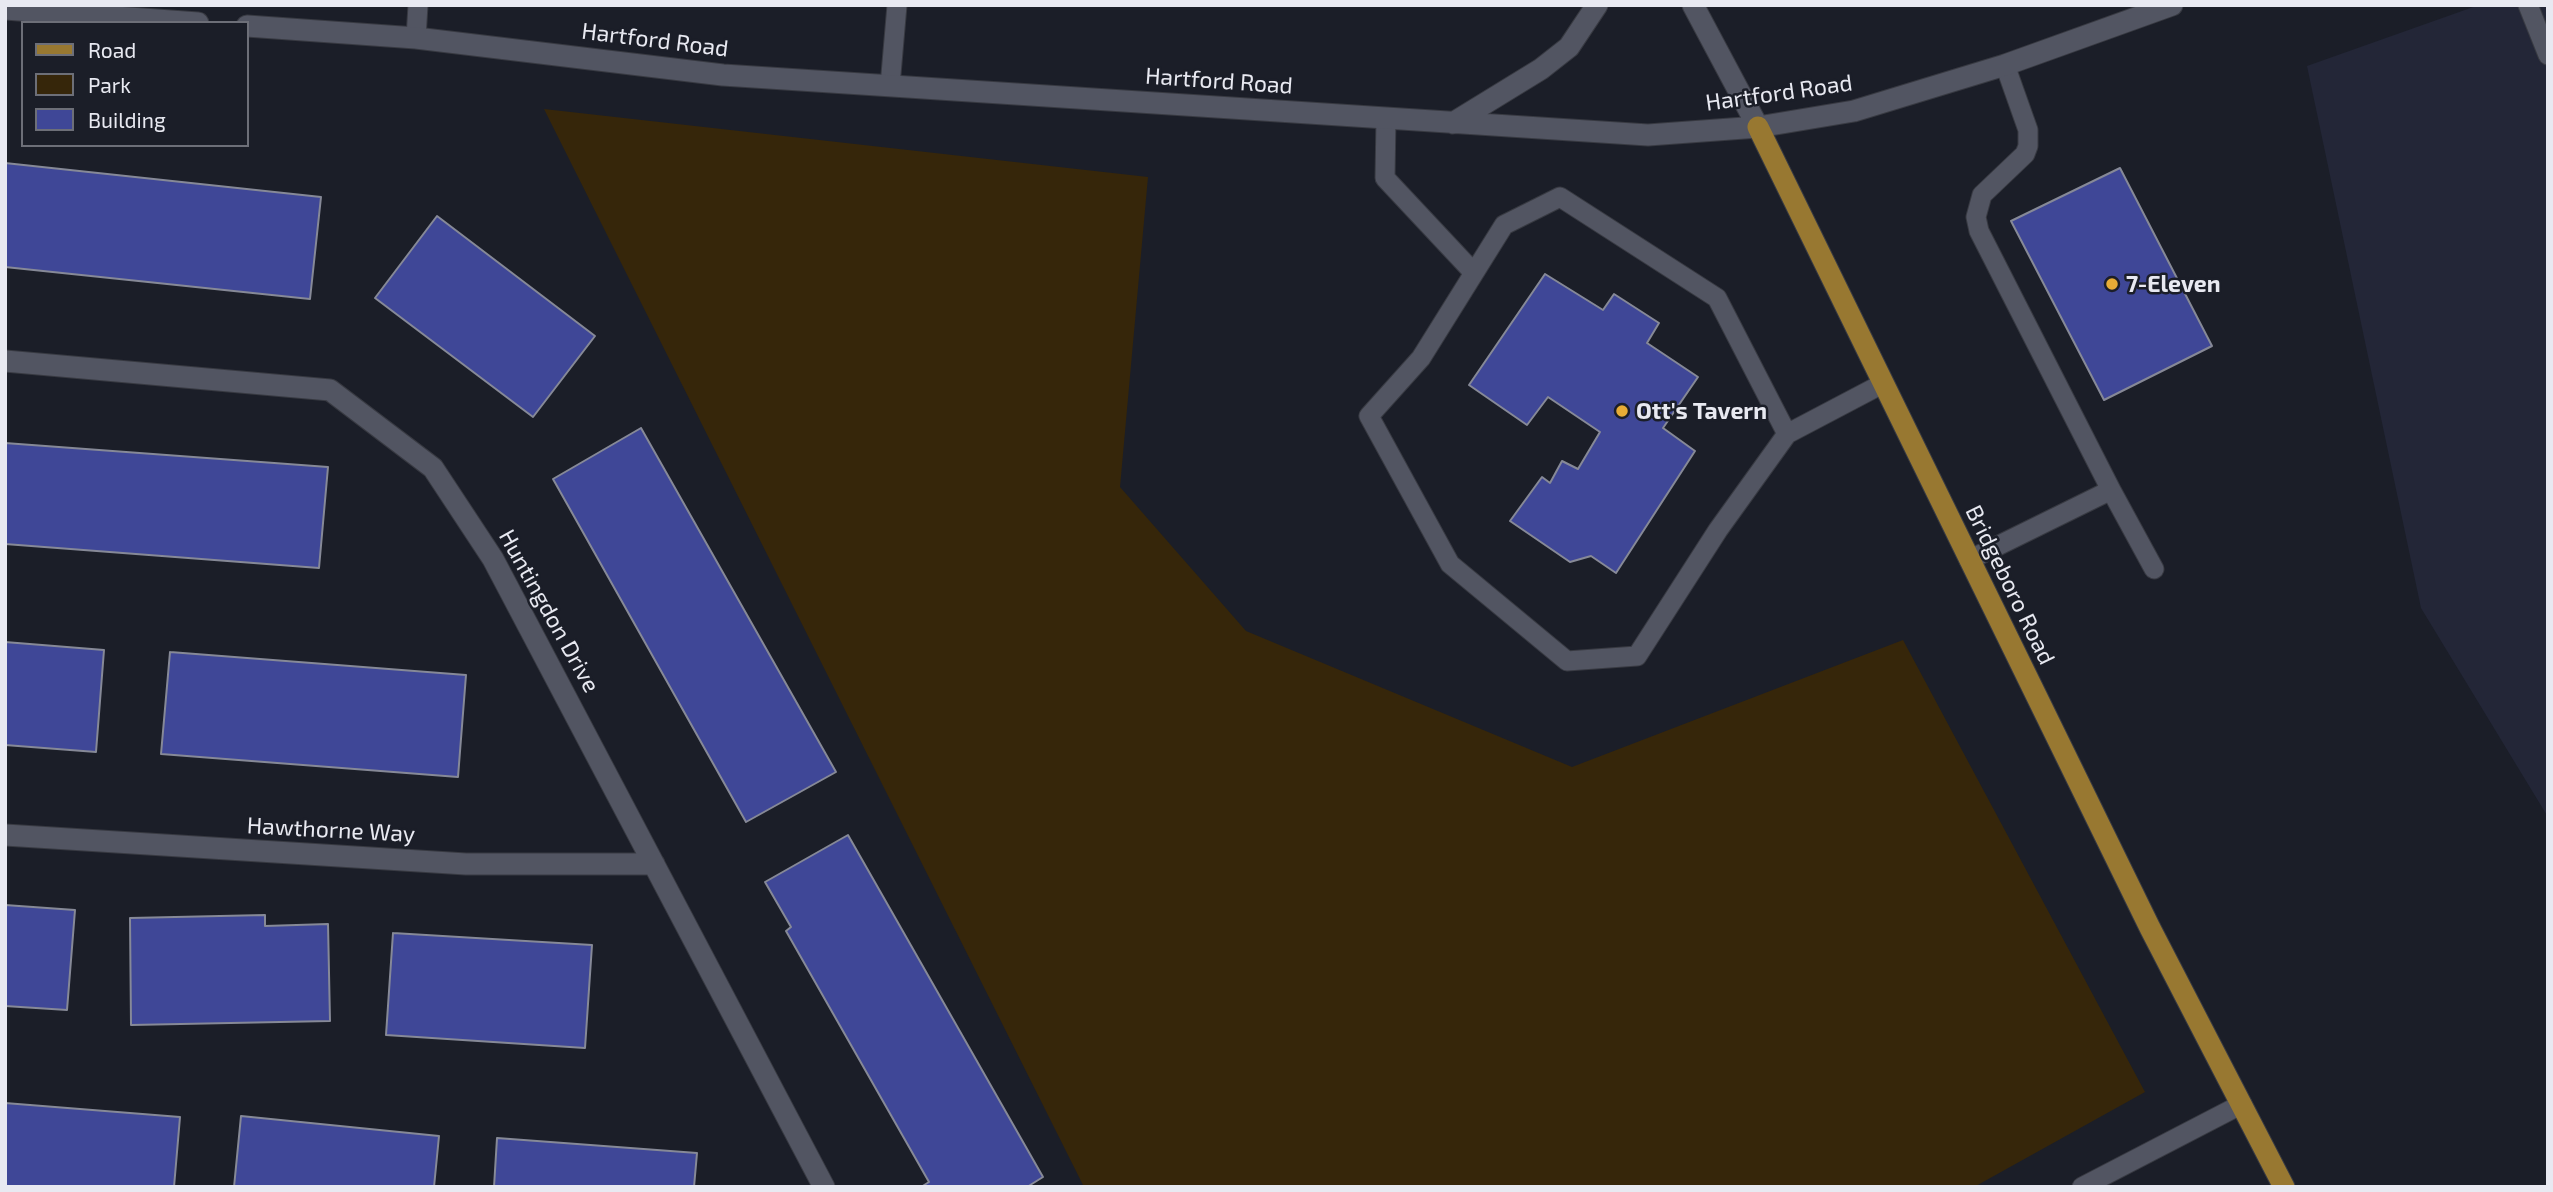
<!DOCTYPE html>
<style>
body{margin:0}
#map{position:relative;width:2553px;height:1192px;overflow:hidden;background:#1b1e28;font-family:"Exo 2",sans-serif}
canvas{display:block}
.frame{position:absolute;inset:0;border:7px solid #e8e9f1;pointer-events:none}
.legend{position:absolute;left:21px;top:21px;width:228px;height:126px;box-sizing:border-box;background:#1b1e28;border:2px solid #6d6f78;margin:0;padding:9px 12px;list-style:none;font-size:21px;color:#e8e9f1}
.legend li{display:flex;align-items:center;gap:14px;height:35px}
.legend b{width:35px;border:2px solid #6d6f78}
</style>
<div id="map">
<canvas width="2553" height="1192"></canvas>
<div class="frame"></div>
<ul class="legend">
<li><b style="height:9px;background:#987831"></b>Road</li>
<li><b style="height:19px;background:#36260a"></b>Park</li>
<li><b style="height:19px;background:#3f4797"></b>Building</li>
</ul>
</div>
<script>
const context = document.querySelector('canvas').getContext('2d');
context.lineJoin = 'round';
function fillPath(path, color) { context.fillStyle = color; context.fill(path, 'evenodd'); }
const poly = rows => new Path2D(rows.map(r => 'M' + r).join(''));
function stroke(path, color, width, dash) { context.strokeStyle = color; context.lineWidth = width; context.lineCap = dash ? 'butt' : 'round'; context.setLineDash(dash || []); context.stroke(path); }
function label(font, color, halo, rows, align = 'center') {
  context.font = font + ' "Exo 2",sans-serif'; context.lineWidth = 5; context.setLineDash([]); context.textBaseline = 'middle'; context.strokeStyle = halo; context.fillStyle = color; for (const [text, x, y, turn = 0] of rows) {
    context.save(); context.translate(x, y); context.rotate((+turn || 0) * Math.PI / 180); context.textAlign = isNaN(turn) ? turn : align; if (halo) context.strokeText(text, 0, 0); context.fillText(text, 0, 0); context.restore();
  }
}
const built = poly([
 [2479,5,2548,5,2548,817,2421,608,2307,66]
]);
const green = poly([
 [544,109,1148,177,1120,487,1246,631,1572,767,1903,640,2145,1092,1974,1187,1084,1187]
]);
const building = poly([
 [5,163,321,197,310,299,5,267,5,163],
 [2120,168,2212,346,2104,400,2011,221,2120,168],
 [437,216,595,336,533,417,375,298,437,216],
 [1545,274,1603,310,1614,294,1659,323,1647,343,1698,377,1663,428,1695,451,1616,573,1591,556,1570,562,1510,521,1542,477,1550,483,1562,461,1578,469,1600,432,1548,397,1527,425,1469,385,1545,274],
 [641,428,836,772,746,822,553,479,641,428],
 [5,443,328,467,319,568,5,544,5,443],
 [5,642,104,650,96,752,5,745,5,642],
 [170,652,466,675,458,777,161,754,170,652],
 [848,835,1043,1177,1027,1187,921,1187,929,1182,786,931,791,927,765,882,848,835],
 [5,905,75,910,67,1010,5,1006,5,905],
 [265,915,265,926,328,924,330,1021,131,1025,130,918,265,915],
 [393,933,592,945,585,1048,386,1035,393,933],
 [5,1103,180,1117,174,1187,5,1187,5,1103],
 [241,1116,439,1136,434,1187,234,1187,241,1116],
 [497,1138,697,1153,694,1187,494,1187,497,1138]
]);
const service = poly([
 [2528,5,2548,55],
 [416,38,418,5],
 [890,86,897,5],
 [1386,118,1385,178,1474,273],
 [1787,434,1717,298,1560,197,1504,225,1421,358,1369,416,1450,564,1567,661,1637,656,1718,530,1787,434,1882,384],
 [2111,490,2154,569],
 [1969,560,2111,490,1979,231,1976,217,1982,195,2025,154,2028,146,2028,130,2005,65],
 [2082,1187,2242,1104]
]);
const minor = poly([
 [5,361,330,390,433,468,493,559,824,1187],
 [5,835,466,864,654,864]
]);
const secondary = poly([
 [1693,5,1758,127],
 [5,9,198,23],
 [247,26,416,38,723,75,1648,135,1758,127,1854,111,2005,65,2172,5],
 [1453,123,1541,69,1569,47,1597,5]
]);
const primary = poly([
 [1758,127,2150,928,2284,1187]
]);
const markers = [
 [2112,284,7,"#e7ac36"],
 [1622,411,7,"#e7ac36"]
];
const streetNames = [
 ["Hartford Road",655,40,7],
 ["Hartford Road",1219,81,4],
 ["Hartford Road",1779,93,-8],
 ["Bridgeboro Road",2010,585,64],
 ["Huntingdon Drive",549,611,61],
 ["Hawthorne Way",331,830,3]
];
const poiNames = [
 ["7-Eleven",2126,284],
 ["Ott's Tavern",1636,411]
];
fillPath(built, '#232637');
fillPath(green, '#36260a');
fillPath(building, '#3f4797');
stroke(building, '#868997', 2);
stroke(service, '#383a42', 21);
stroke(minor, '#383a42', 23);
stroke(secondary, '#383a42', 23);
stroke(primary, '#383a42', 23);
stroke(service, '#525562', 19);
stroke(minor, '#525562', 21);
stroke(secondary, '#525562', 21);
stroke(primary, '#987831', 21);
for (const [x, y, r, color] of markers) { const dot = new Path2D(); dot.arc(x, y, r, 0, 2 * Math.PI); context.fillStyle = color; context.fill(dot); stroke(dot, '#1b1e28', 2.5); }
label('23px', '#e8e9f1', '#1b1e28', streetNames);
label('bold 23px', '#e8e9f1', '#1b1e28', poiNames, 'left');
</script>
